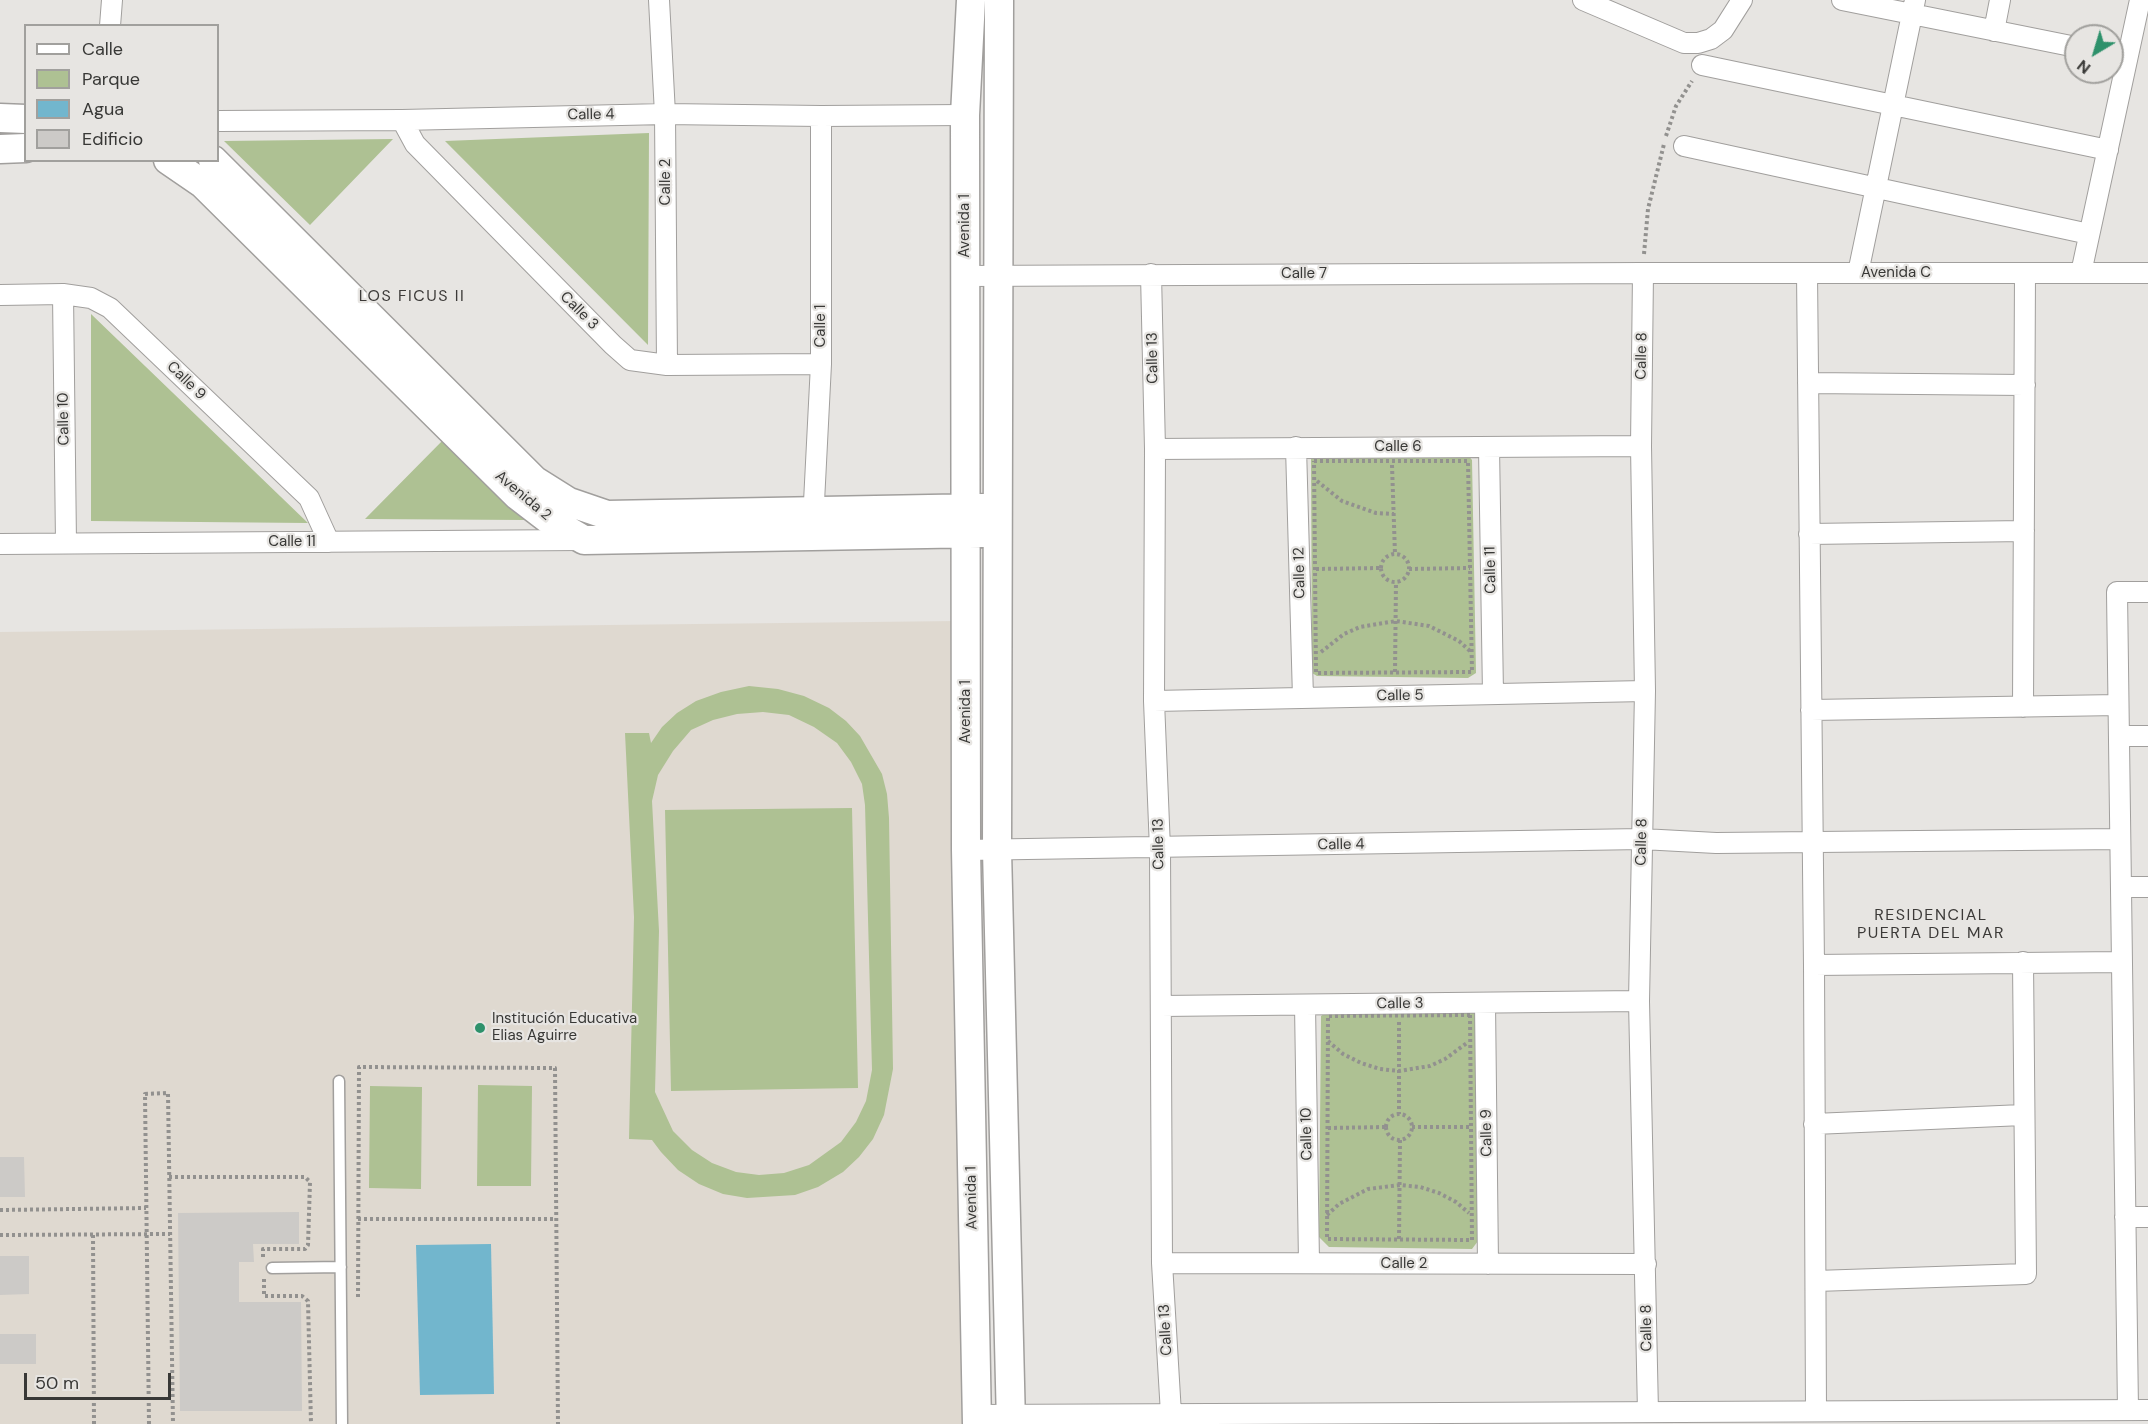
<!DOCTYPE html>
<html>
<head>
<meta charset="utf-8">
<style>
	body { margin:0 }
	#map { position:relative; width:2148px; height:1424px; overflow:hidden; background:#e7e5e2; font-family:"DM Sans",sans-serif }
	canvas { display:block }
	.legend { position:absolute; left:24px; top:24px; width:195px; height:138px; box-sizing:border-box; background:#e7e5e2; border:2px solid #a1a09d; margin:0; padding:8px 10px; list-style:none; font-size:18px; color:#383836 }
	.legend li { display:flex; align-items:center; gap:12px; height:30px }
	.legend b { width:30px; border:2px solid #a1a09d }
	.north { position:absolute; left:2064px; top:24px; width:60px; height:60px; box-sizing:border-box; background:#e7e5e2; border:2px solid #a1a09d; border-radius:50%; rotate:218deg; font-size:16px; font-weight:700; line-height:24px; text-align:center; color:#383836 }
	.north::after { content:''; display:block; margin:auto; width:21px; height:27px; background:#2e916b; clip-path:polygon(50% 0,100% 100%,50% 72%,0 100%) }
	.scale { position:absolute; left:24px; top:1373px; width:147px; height:27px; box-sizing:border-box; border:3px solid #383836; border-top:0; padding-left:8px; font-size:18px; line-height:21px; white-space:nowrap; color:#383836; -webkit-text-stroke:4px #e7e5e2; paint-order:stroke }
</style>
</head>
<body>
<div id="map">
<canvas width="2148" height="1424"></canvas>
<ul class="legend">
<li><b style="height:8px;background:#fff"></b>Calle</li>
<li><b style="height:16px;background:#aec193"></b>Parque</li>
<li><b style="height:16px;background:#72b6cd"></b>Agua</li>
<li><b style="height:16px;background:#cccac7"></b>Edificio</li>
</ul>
<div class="north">N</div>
<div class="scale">50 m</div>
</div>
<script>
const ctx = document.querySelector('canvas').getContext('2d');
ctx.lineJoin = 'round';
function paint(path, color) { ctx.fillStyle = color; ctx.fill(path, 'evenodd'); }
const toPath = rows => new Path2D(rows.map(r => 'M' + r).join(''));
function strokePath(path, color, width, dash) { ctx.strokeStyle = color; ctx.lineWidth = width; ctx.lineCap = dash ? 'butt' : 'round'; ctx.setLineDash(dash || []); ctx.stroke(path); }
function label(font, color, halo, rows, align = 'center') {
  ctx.font = font + ' "DM Sans",sans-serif'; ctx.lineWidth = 4.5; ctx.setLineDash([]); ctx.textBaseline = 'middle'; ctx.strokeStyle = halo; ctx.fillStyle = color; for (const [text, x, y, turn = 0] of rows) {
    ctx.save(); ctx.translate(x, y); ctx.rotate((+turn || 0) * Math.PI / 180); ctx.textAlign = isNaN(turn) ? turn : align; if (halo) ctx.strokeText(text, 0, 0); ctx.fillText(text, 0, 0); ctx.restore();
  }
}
const built = toPath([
	[957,621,962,1424,0,1424,0,632]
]);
const green = toPath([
	[649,133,648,345,445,141],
	[393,139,310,225,224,141],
	[91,314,308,523,91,521],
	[446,437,525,520,365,519],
	[1318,453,1467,454,1472,460,1476,673,1468,678,1317,676,1312,673,1311,458],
	[749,686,778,689,804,696,829,708,846,721,860,736,882,774,887,794,889,818,893,1069,884,1115,873,1139,859,1157,843,1172,818,1187,795,1195,747,1198,723,1194,699,1184,678,1170,661,1152,652,1140,629,1139,634,917,625,733,649,733,651,743,662,727,677,713,696,701,721,692],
	[763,712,789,715,814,727,837,743,851,762,862,784,865,805,872,1070,866,1101,856,1122,841,1142,809,1165,784,1173,759,1175,736,1172,712,1163,692,1150,673,1131,655,1092,659,931,652,801,658,775,673,751,691,730,713,720,737,714],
	[852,808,858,1088,671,1091,665,810],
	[1472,1009,1479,1015,1478,1241,1472,1249,1329,1247,1319,1237,1321,1016,1327,1012],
	[478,1085,532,1086,531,1186,477,1186],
	[370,1086,422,1087,421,1189,369,1188]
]);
const water = toPath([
	[491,1244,494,1394,420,1395,416,1245]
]);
const building = toPath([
	[0,1157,24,1157,25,1197,0,1197],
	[299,1212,299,1244,253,1244,254,1262,239,1262,239,1302,301,1302,302,1411,180,1411,178,1213],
	[0,1256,29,1256,29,1294,0,1295],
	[0,1334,36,1334,36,1364,0,1364]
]);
const path = toPath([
	[1666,136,1676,106,1692,81],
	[1644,254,1648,209,1664,144],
	[1314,461,1468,461,1472,672,1316,673,1314,461],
	[1392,465,1395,554],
	[1317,481,1342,501,1376,513,1394,514],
	'1381 568a14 14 0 1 1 28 0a14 14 0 1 1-28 0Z',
	[1316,569,1381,568],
	[1409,569,1470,568],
	[1321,652,1344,634,1360,627,1396,621,1429,626,1459,641,1471,652],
	[1395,672,1396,582],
	[1470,1015,1472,1240,1327,1239,1328,1016,1470,1015],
	[1399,1022,1399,1114],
	[1328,1041,1343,1054,1361,1063,1380,1069,1399,1071,1430,1066,1445,1059,1467,1043],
	'1386 1127a13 13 0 1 1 26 0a13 13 0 1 1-26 0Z',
	[1412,1127,1469,1127],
	[1328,1128,1386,1127],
	[169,1177,305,1177,310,1182,308,1245,305,1249,263,1249,263,1257],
	[0,1210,146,1208],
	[1327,1215,1339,1204,1368,1189,1400,1185,1420,1187,1439,1193,1456,1202,1469,1213],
	[358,1219,556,1219],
	[0,1235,170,1234],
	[93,1235,94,1424],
	[1399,1239,1400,1140],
	[264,1279,264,1296,302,1296,308,1301,311,1424],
	[358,1297,359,1067,555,1068,558,1424],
	[149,1424,145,1094,168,1093,173,1424]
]);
const lane = toPath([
	[339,1081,342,1424],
	[272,1268,341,1267]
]);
const street = toPath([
	[659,0,665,114,667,365],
	[1583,0,1684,43,1698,43,1711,39,1723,30,1742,0],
	[1842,0,2076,47],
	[110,26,112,0],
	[1994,31,2000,0],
	[1702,65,2108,150],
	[402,120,415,144,613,345,630,360,667,365,821,364],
	[218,121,402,120,665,114,821,116,965,115],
	[1684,146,2089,234],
	[1643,273,1641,446,1645,691,1639,1001,1648,1412],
	[1807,273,1814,965,1816,1411],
	[1858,273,1915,0],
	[2081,273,2140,0],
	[1151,274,1155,449,1154,701,1160,849,1162,1263,1171,1414],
	[964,276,1643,273,2148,273],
	[63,294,66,543],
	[0,295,63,294,91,298,110,308,309,498,329,542],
	[1808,383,2025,385],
	[1296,447,1303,698],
	[1489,447,1493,694],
	[1155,449,1641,446],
	[813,522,821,364,821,116],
	[1809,534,2024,531],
	[0,544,582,540],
	[1154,701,1645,691],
	[2023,707,2025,273],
	[1811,710,2118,705],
	[2119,736,2148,736],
	[966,850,1642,839,1716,843,2120,839],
	[2121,887,2148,887],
	[1814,965,2121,962],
	[1485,1003,1488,1264],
	[1305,1005,1309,1263],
	[1161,1006,1639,1001],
	[1814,1124,2023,1115],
	[2125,1217,2148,1217],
	[1162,1263,1646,1264],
	[1816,1281,2026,1274,2023,962],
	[2128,1410,2117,592,2148,592],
	[977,1415,2148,1410]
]);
const secondary = toPath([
	[971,0,965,115,966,850,977,1424],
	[999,0,997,850,1011,1424],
	[0,118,26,119],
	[0,149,26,148],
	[168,160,203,184,518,496,548,519,584,540,983,533],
	[213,160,534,480,569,502,607,515,983,508]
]);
const markers = [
	[480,1028,6,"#2e916b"]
];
const streetNames = [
	["Calle 4",591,115,-1],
	["Calle 2",666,182,-90],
	["Avenida 1",965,226,-90],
	["Avenida C",1896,273],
	["Calle 7",1304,274],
	["Calle 3",579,311,45],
	["Calle 1",821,326,-90],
	["Calle 8",1642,356,-89],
	["Calle 13",1153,358,-91],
	["Calle 9",186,381,44],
	["Calle 10",64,419,-91],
	["Calle 6",1398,447],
	["Avenida 2",523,496,40],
	["Calle 11",292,542],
	["Calle 11",1491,570,-91],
	["Calle 12",1300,573,-91],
	["Calle 5",1400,696,-1],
	["Avenida 1",966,712,-90],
	["Calle 8",1642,842,-89],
	["Calle 13",1159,844,-91],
	["Calle 4",1341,845,-1],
	["Calle 3",1400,1004,-1],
	["Calle 9",1487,1133,-91],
	["Calle 10",1307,1134,-91],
	["Avenida 1",972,1198,-91],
	["Calle 2",1404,1264],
	["Calle 8",1647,1328,-91],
	["Calle 13",1166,1330,-93]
];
const poiNames = [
	["Institución Educativa",492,1019],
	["Elias Aguirre",492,1036]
];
const neighbourhoodNames = [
	["LOS FICUS II",412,297],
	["RESIDENCIAL",1931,916],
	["PUERTA DEL MAR",1931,934]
];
paint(built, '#dfd9d0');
paint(green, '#aec193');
paint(water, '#72b6cd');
paint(building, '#cccac7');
strokePath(lane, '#a19f9d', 13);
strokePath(street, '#a19f9d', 22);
strokePath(secondary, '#a19f9d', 31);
strokePath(path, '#92918f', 4, [3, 3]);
strokePath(lane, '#fff', 10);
strokePath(street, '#fff', 20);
strokePath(secondary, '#fff', 28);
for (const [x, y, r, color] of markers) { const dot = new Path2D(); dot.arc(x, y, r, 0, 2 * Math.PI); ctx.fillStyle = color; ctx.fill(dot); strokePath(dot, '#e7e5e2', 2); }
label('15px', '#383836', '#e7e5e2', streetNames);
label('15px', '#383836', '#e7e5e2', poiNames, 'left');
ctx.letterSpacing = '1.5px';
label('16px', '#3c3a38', '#e7e5e2', neighbourhoodNames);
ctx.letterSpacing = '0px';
</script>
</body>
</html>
